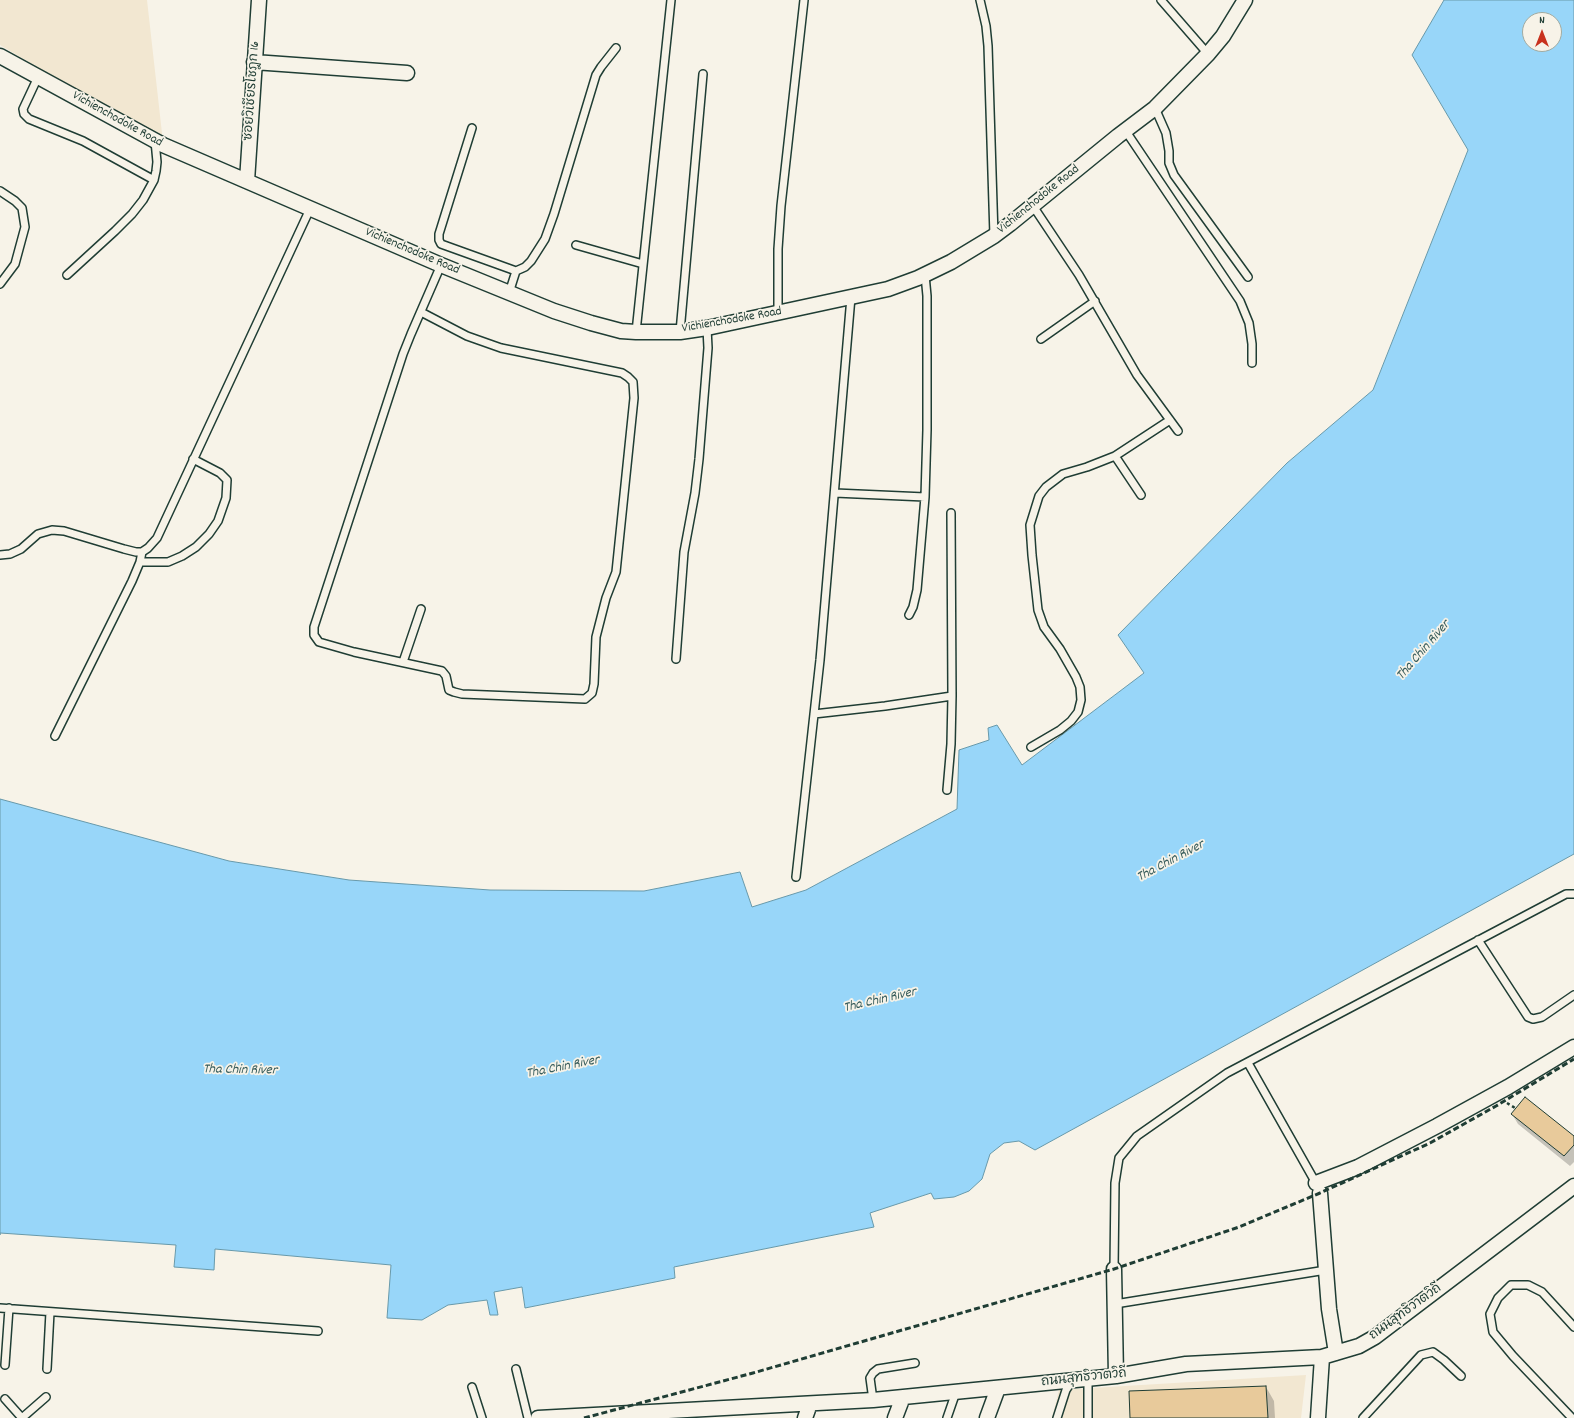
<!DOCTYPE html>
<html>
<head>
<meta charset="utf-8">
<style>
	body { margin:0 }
	#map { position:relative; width:1574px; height:1418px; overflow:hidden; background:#f7f3e8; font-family:Dekko,sans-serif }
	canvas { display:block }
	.north { position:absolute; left:1522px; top:12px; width:40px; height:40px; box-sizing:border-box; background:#f7f3e8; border:1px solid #a1aaa0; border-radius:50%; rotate:0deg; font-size:11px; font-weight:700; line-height:16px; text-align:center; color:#1f3d34 }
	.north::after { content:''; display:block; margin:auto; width:14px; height:18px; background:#c8321e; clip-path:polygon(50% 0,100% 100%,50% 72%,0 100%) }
</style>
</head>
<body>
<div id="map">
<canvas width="1574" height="1418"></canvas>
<div class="north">N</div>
</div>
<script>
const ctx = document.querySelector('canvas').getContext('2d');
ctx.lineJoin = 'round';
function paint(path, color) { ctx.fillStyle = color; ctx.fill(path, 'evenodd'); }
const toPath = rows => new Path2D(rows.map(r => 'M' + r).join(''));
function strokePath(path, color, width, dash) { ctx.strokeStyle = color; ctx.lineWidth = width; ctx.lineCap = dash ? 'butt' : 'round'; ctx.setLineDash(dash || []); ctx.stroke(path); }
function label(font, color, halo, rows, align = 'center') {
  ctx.font = font + ' Dekko,"Playpen Sans Thai",sans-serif'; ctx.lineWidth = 3.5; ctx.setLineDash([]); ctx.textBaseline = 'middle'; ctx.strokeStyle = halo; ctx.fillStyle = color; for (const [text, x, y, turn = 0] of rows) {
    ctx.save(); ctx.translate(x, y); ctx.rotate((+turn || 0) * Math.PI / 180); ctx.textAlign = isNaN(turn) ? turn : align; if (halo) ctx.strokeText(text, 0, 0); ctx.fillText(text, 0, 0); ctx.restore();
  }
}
const built = toPath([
	[0,0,147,0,163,142,0,45],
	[1306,1375,1301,1418,1052,1418,1059,1390]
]);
const water = toPath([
	[1444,0,1574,0,1574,854,1035,1150,1019,1141,1004,1143,990,1154,982,1179,969,1191,954,1197,934,1199,931,1193,870,1213,874,1227,674,1267,675,1278,525,1308,522,1287,494,1292,498,1315,490,1315,487,1300,448,1305,422,1320,387,1318,391,1265,215,1249,214,1270,174,1267,176,1245,0,1233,0,1235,0,799,229,861,349,880,490,890,644,891,740,872,752,907,806,890,957,809,959,750,989,740,988,728,997,725,1022,765,1144,673,1118,635,1287,463,1373,390,1468,150,1412,55,1444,0],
	[1530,20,1554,20,1554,44,1530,44,1530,20]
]);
const shadow = toPath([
	[1512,1114,1574,1137,1574,1162,1570,1166,1518,1124],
	[1266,1387,1274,1401,1275,1418,1131,1418]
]);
const building = toPath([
	[1525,1097,1574,1136,1574,1145,1564,1156,1511,1114,1525,1097],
	[1266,1386,1268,1418,1130,1418,1129,1391,1266,1386]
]);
const path = toPath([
	[1507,1103,1515,1108]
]);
const service = toPath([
	[980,0,986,26,988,46,994,236],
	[1161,0,1208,54],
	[38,77,23,109,24,114,29,119,83,141,154,180],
	[1155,108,1166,133,1169,151,1169,163,1174,175,1248,277],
	[472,128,439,234,439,240,441,244,516,271,509,293],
	[1125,130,1240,301,1249,323,1252,344,1252,363],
	[0,191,15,201,22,208,25,227,15,264,0,284],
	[1033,206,1079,275,1137,375,1178,431],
	[576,245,643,264],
	[516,271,525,267,531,261,545,239,554,214,596,75,601,67,616,48],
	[67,275,115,231,132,214,143,200,154,180,156,171,157,162,155,141],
	[421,312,467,336,501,348,622,373,628,377,633,382,634,398,616,572,606,598,596,637,594,684,592,693,585,699,462,694,454,692,449,690,446,676,442,671,354,652,319,642,314,635,314,627,403,354,411,334,441,265],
	[778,313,778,249,781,206,804,0],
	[636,332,671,0],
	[680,332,703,74],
	[1041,339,1095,301],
	[1115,456,1141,495],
	[835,493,925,497,927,430,927,296,925,275],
	[0,555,10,554,21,549,38,534,52,530,64,531,124,549,136,552,142,552,148,548,157,538,310,209],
	[140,562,168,562,182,556,196,547,209,534,218,521,226,498,227,480,220,473,193,459],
	[909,615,913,607,917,590,925,497],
	[676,659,684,552,695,493,699,459,708,348,707,328],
	[403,662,421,609],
	[814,714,885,706,952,696,951,513],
	[55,736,132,581,140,562,142,552],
	[1031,747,1060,730,1071,721,1078,712,1081,700,1080,687,1076,677,1060,649,1044,627,1038,610,1032,555,1030,525,1039,496,1046,487,1063,474,1087,467,1115,456,1170,420],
	[947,790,951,744,952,696],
	[796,877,820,660,851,297],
	[1478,940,1528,1017,1533,1019,1542,1017,1574,995],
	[1248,1063,1317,1185],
	[1114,1269,1115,1183,1119,1158,1137,1136,1227,1073,1566,894,1574,894],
	[1115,1304,1326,1270],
	[0,1308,318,1331],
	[5,1365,9,1308],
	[47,1369,50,1312],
	[516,1369,528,1418],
	[472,1387,482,1418],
	[5,1399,22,1418],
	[873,1400,870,1378,873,1373,878,1369,915,1363],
	[22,1418,46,1397],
	[947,1418,956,1392],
	[1057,1418,1066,1390,1072,1381],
	[1088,1418,1088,1379],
	[1363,1418,1421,1355,1433,1352,1444,1360,1461,1376],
	[1572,1418,1513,1356,1493,1332,1490,1314,1498,1298,1511,1285,1528,1285,1542,1292,1574,1327]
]);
const minor = toPath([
	[0,56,163,145,441,265,554,311,591,323,621,331,636,332,680,332,707,328,888,289,918,278,951,262,994,236,1010,224,1118,136,1155,108,1208,54,1223,36,1245,0],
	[254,62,407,73],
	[247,181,259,0],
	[1316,1183,1358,1167,1437,1126,1508,1087,1574,1047],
	[1320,1193,1329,1309,1336,1353],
	[1114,1269,1116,1376],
	[538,1418,873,1400,1116,1376,1186,1364,1322,1357,1359,1346,1375,1337,1574,1186],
	[805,1418,810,1404],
	[895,1418,903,1397],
	[987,1418,998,1388],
	[1318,1418,1322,1357]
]);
const rail = toPath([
	[584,1418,753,1373,1114,1269,1239,1227,1320,1193,1430,1143,1496,1106,1574,1059]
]);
const streetNames = [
	["ซอยวิเชียรโชฎก 16",253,91,-86],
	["Vichienchodoke Road",117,120,29],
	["Vichienchodoke Road",1039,200,-39],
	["Vichienchodoke Road",412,252,23],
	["Vichienchodoke Road",732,321,-10],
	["ถนนสุทธิวาตวิถี",1406,1313,-36],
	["ถนนสุทธิวาตวิถี",1084,1379,-6]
];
const waterNames = [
	["Tha Chin River",1424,651,-49],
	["Tha Chin River",1171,862,-28],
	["Tha Chin River",880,1001,-13],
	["Tha Chin River",563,1068,-11],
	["Tha Chin River",240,1071,1]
];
paint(built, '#f2e7d1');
paint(water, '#98d6f9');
strokePath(water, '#6899aa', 1);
paint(shadow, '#0003');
paint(building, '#e8ca9b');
strokePath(building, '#1f3d34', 1);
strokePath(service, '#1f3d34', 10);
strokePath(minor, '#1f3d34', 17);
strokePath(path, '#1f3d34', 2.5, [3, 3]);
strokePath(service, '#f7f3e8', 7);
strokePath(minor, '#f7f3e8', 14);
strokePath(rail, '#1f3d34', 3, [6, 3]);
label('13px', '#1f3d34', '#f7f3e8', streetNames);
label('italic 14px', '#375c5b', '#f7f3e8', waterNames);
</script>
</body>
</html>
